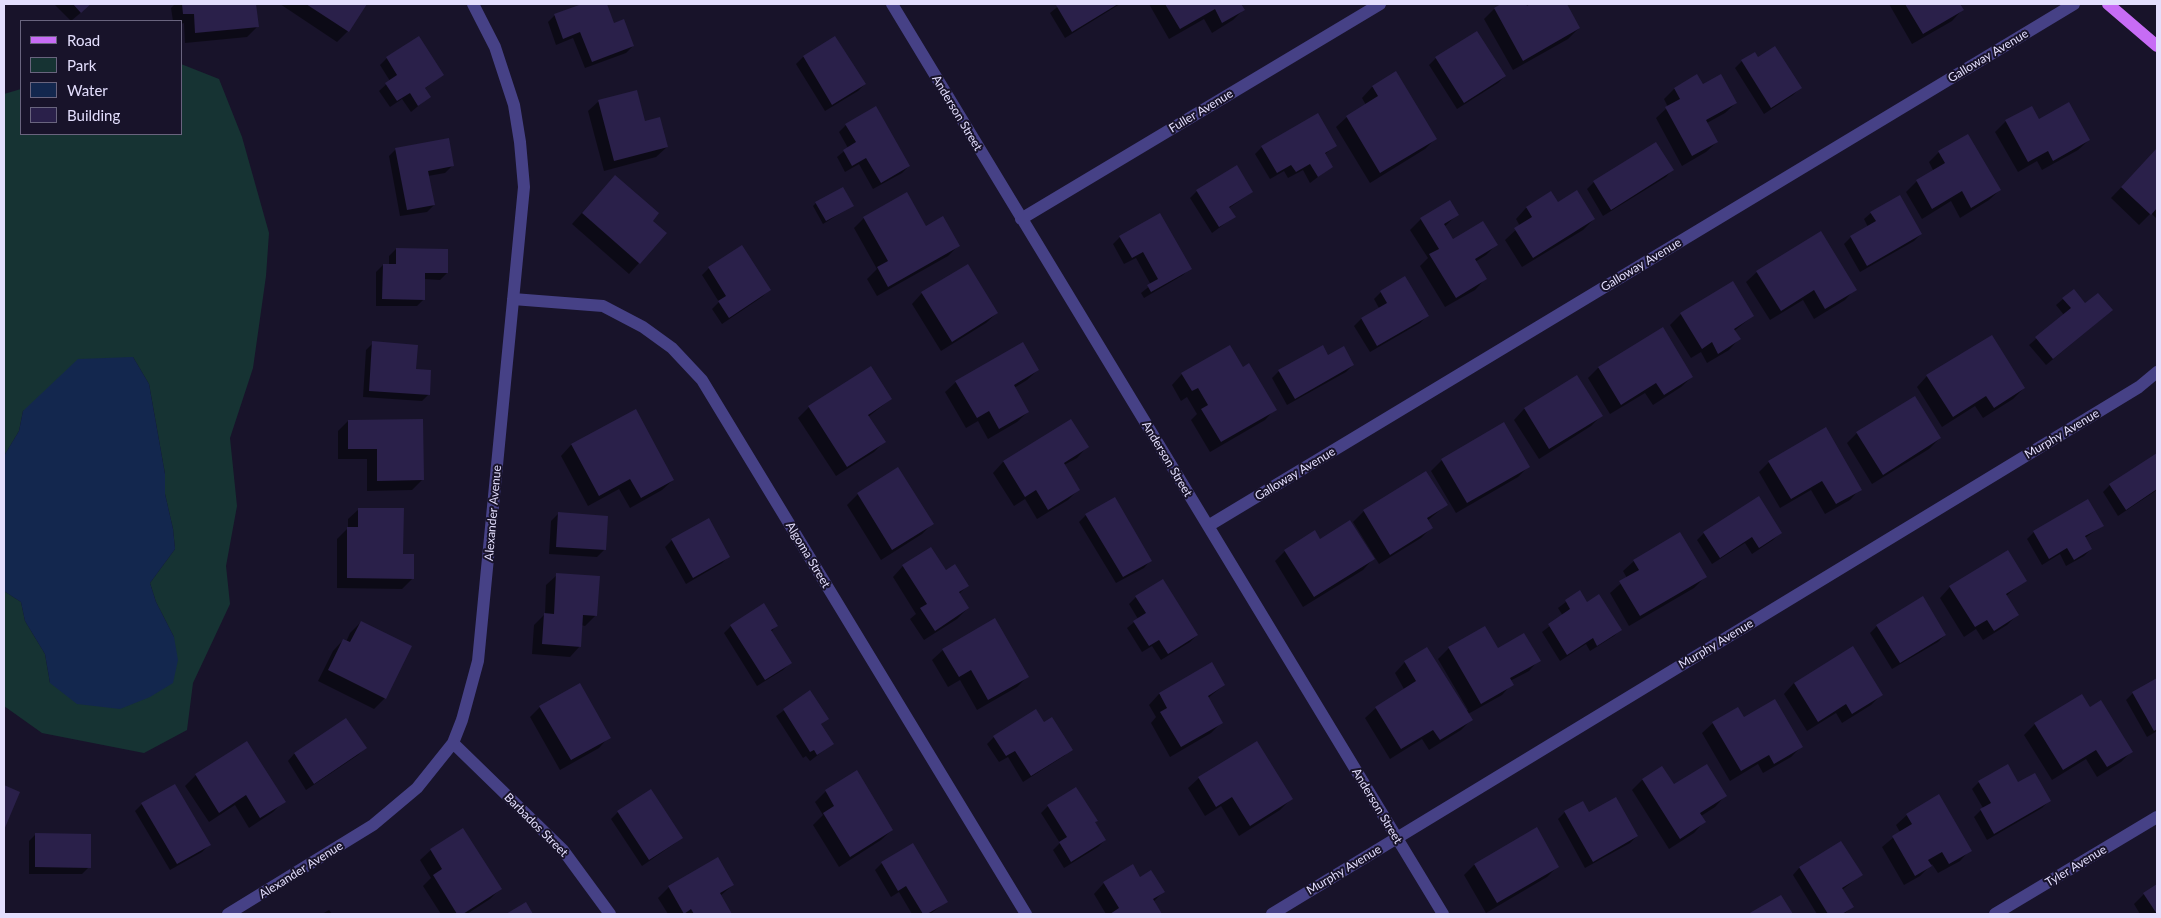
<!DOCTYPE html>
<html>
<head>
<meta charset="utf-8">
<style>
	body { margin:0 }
	#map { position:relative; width:2161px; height:918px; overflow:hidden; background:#18132a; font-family:Lato,sans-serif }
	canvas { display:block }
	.frame { position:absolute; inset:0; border:5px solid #e3defd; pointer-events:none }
	.legend { position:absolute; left:20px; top:20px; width:162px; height:115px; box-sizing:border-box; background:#18132a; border:1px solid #69647e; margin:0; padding:6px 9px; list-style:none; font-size:15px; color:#e3defd }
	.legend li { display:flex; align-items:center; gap:10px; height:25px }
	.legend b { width:25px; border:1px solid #69647e }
</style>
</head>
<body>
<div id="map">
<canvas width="2161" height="918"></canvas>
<div class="frame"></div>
<ul class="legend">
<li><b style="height:6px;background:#c76cf5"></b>Road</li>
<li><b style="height:14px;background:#163333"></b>Park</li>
<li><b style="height:14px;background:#13274e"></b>Water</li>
<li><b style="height:14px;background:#2a204a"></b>Building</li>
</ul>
</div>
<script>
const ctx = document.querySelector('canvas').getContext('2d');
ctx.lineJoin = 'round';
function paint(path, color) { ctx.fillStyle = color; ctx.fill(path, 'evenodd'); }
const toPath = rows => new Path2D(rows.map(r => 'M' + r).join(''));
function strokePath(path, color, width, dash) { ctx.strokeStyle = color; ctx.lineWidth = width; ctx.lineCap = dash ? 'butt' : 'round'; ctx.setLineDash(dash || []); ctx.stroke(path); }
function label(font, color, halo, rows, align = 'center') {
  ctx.font = font + ' Lato,sans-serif'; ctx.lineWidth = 4; ctx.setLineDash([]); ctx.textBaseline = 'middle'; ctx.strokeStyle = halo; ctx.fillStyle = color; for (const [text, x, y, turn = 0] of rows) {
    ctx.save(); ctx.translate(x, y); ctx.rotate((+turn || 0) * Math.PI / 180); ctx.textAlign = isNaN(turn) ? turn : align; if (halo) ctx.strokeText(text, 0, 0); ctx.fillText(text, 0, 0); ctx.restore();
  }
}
const green = toPath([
	[181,64,219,79,242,137,269,233,266,276,253,368,230,438,237,506,226,566,230,604,193,683,187,730,144,753,42,733,4,706,4,591,21,602,25,621,45,654,50,683,174,637,156,602,150,583,175,549,173,529,165,494,165,474,149,384,133,357,23,411,19,431,4,456,4,94,21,89,21,134,181,134]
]);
const water = toPath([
	[133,357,149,384,165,474,165,494,173,529,175,549,150,583,156,602,174,637,178,660,173,683,150,697,120,709,77,704,50,683,45,654,25,621,21,602,4,591,4,456,19,431,23,411,78,359]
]);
const shadow = toPath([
	[54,4,91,4,71,21],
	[175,4,255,4,257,27,247,37,185,43,184,23,181,24,181,21,173,21,171,8],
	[280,4,366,4,348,31,337,42],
	[585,4,605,4,613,25,633,46,626,53,585,68,573,38,556,45,548,22,555,15],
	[1061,4,1120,4,1065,38,1050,13],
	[1149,4,1240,4,1243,10,1233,20,1212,33,1204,19,1169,39],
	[1503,4,1524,4,1526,7,1533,4,1565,4,1579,28,1568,39,1513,70,1484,19,1494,9],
	[1889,4,1958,4,1962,10,1952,21,1912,44],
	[835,37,865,84,858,91,825,111,796,64,803,57],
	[387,58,443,75,424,89,429,97,411,112,402,99,390,107,379,91,390,81,380,65],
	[1436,58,1505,76,1498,83,1457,109,1429,65],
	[1742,61,1800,88,1793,95,1764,114,1735,68],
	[1395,73,1435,139,1425,149,1370,183,1336,127,1347,117,1366,105,1362,98,1372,87],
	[1703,85,1736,103,1725,113,1707,123,1717,142,1706,152,1682,166,1656,118,1668,107,1664,99,1674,89],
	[599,101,644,122,667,147,656,157,604,171,588,111],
	[2031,107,2039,120,2089,140,2078,150,2042,170,2037,161,2018,172,1995,132,2006,121],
	[1317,115,1335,146,1324,155,1331,167,1310,183,1303,170,1288,178,1284,171,1270,179,1255,154,1262,147],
	[846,125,909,166,902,173,873,189,859,164,845,172,837,157,848,148,839,132],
	[1656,144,1672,170,1666,177,1603,216,1587,189,1594,182],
	[396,149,452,166,445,173,428,176,434,205,427,212,400,216,389,156],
	[2157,150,2157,219,2151,213,2139,225,2111,198],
	[1939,152,2000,190,1989,200,1960,218,1951,201,1922,219,1906,192,1917,181,1934,172,1929,162],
	[605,187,651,221,639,263,629,274,572,224],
	[1197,191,1252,192,1229,208,1234,217,1212,233,1190,198],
	[1551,193,1557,204,1594,219,1583,230,1522,267,1505,240,1520,226,1516,219,1526,208],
	[816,203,852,206,823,224,813,206],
	[1871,213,1921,234,1914,241,1860,272,1844,244,1851,237,1868,227,1864,219],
	[1457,215,1444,227,1452,241,1496,245,1486,255,1475,262,1485,279,1475,290,1445,307,1420,266,1428,258,1410,230,1421,219],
	[864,218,925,227,958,246,948,256,877,296,867,279,877,269,854,228],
	[1120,237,1190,268,1183,275,1144,298,1141,293,1151,285,1136,258,1124,264,1113,244],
	[396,249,447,273,440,280,424,279,424,299,417,306,376,306,376,272,383,265,389,265,389,256],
	[709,268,769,290,762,297,722,324,712,309,719,302,702,275],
	[1757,272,1855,289,1845,300,1814,319,1803,300,1770,320,1746,282],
	[1381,292,1427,316,1420,323,1370,352,1354,326,1361,319,1379,308,1374,299],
	[922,293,997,313,986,323,941,351,912,304],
	[2063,299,2085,305,2104,317,2046,365,2029,345,2064,315,2056,305],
	[1681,314,1753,316,1734,331,1739,339,1729,350,1707,363,1701,352,1691,358,1670,325],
	[1662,329,1692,377,1681,387,1653,405,1645,393,1610,414,1588,378,1598,368],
	[373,343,415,370,429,394,422,401,363,397,366,350],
	[1327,356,1353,365,1346,372,1287,405,1272,378,1279,371],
	[1242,369,1275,409,1265,420,1210,452,1191,420,1197,414,1187,397,1181,401,1172,385,1182,374],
	[1038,370,1027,380,1014,388,1028,412,1017,422,988,439,978,421,966,428,945,392,956,382],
	[1927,376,2024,388,2013,399,1983,418,1975,406,1942,427,1917,387],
	[1576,377,1601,416,1591,426,1539,459,1514,420,1524,409],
	[891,399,868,417,884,442,874,452,836,476,798,418,809,407],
	[635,411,673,480,662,490,630,508,619,489,588,506,561,456,571,445],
	[1071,420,1087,447,1077,458,1064,465,1079,489,1068,500,1037,519,1025,499,1014,506,993,473,1003,462],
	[348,421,422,480,412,490,367,491,367,459,338,459,338,431],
	[1857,433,1940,438,1929,449,1872,484,1847,443],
	[2157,454,2157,490,2118,516,2103,492,2110,485],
	[1442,460,1528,467,1518,477,1456,513,1431,471],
	[1769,462,1860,489,1850,500,1825,514,1811,490,1780,508,1759,472],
	[898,469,932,524,922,534,881,560,847,505,858,494],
	[1446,505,1427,521,1431,528,1421,538,1379,564,1353,522,1364,511],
	[359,509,402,555,413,578,402,589,337,588,337,539,348,528,348,519],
	[558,514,607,517,604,550,597,557,549,554,551,521],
	[1086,515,1150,561,1144,568,1116,583,1079,522],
	[2102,526,2085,538,2091,549,2084,556,2066,566,2060,554,2042,565,2027,539,2034,532],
	[1704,533,1780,533,1773,540,1752,554,1745,543,1712,564,1697,540],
	[672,540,729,556,722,563,686,584,665,547],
	[1285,551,1373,559,1363,570,1303,607,1275,561],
	[1634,561,1705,577,1694,588,1629,626,1610,593,1627,578,1623,571],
	[903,566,946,572,967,586,959,594,968,608,957,619,924,640,910,619,916,614,893,577],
	[557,575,596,615,585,626,581,625,580,646,570,657,532,654,534,625,545,614,546,585],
	[2025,580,2006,596,2017,615,2007,625,1983,640,1976,629,1964,637,1940,598,1950,587],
	[1579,592,1587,603,1621,629,1614,636,1590,651,1586,644,1560,661,1542,632,1563,616,1558,608],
	[1136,597,1197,635,1190,642,1161,660,1152,646,1142,652,1127,628,1138,619,1129,604],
	[361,622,385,698,374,709,318,681,333,651,343,640,346,642,350,633],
	[777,625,771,632,790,663,783,670,757,686,724,633,731,626],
	[1877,626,1945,635,1938,642,1892,669,1870,633],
	[1485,628,1498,650,1539,660,1529,671,1510,681,1512,684,1502,695,1468,714,1471,720,1461,730,1429,750,1422,739,1390,759,1365,718,1376,708,1404,689,1395,673,1405,662,1466,711,1468,710,1438,659,1449,648],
	[943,650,1028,676,1017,687,977,710,960,680,948,687,932,660],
	[1211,664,1224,685,1208,698,1222,722,1211,733,1170,757,1151,723,1156,717,1149,705,1159,694],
	[2157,680,2157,731,2147,737,2126,700,2133,693],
	[1794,683,1882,694,1871,705,1842,723,1836,713,1807,731,1784,694],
	[810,692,827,718,820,725,832,744,810,761,806,756,803,758,776,716],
	[540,707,609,737,599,748,560,770,530,717],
	[2090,709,2131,752,2121,762,2097,777,2086,759,2052,780,2024,735,2035,724],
	[1744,719,1801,747,1791,757,1763,773,1758,764,1730,781,1702,733,1713,723],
	[346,720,365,748,358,755,306,790,288,761,294,754],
	[1044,724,1071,749,1064,756,1023,782,1008,757,999,762,987,744,994,737],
	[856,772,892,830,881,840,839,867,813,825,823,815,815,802,826,791],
	[196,775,284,801,273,812,249,828,235,805,209,822,185,786],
	[1199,778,1291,799,1280,810,1239,836,1221,806,1205,816,1188,788],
	[1642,780,1673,786,1725,796,1715,807,1701,816,1704,822,1694,833,1669,849,1632,790],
	[1979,782,2018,784,2049,801,2042,808,1987,840,1974,817,1983,808,1972,789],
	[1075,789,1105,840,1098,847,1064,868,1053,850,1060,843,1041,813,1048,806],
	[142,804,209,845,202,852,170,870,135,811],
	[618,812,681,838,674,844,642,866,611,819],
	[1565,812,1589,813,1637,836,1630,843,1585,868,1558,819],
	[1907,815,1970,850,1960,861,1938,873,1932,864,1920,876,1904,885,1882,847,1900,832,1896,825],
	[1536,829,1558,866,1547,877,1486,913,1464,875,1474,865],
	[36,834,89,867,82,874,29,874,29,841],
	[1841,842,1861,875,1842,890,1852,907,1844,914,1817,914,1793,875,1799,868],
	[431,850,500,889,490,899,467,914,441,914,423,886,431,878,420,860],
	[717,859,733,885,720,896,731,914,668,914,658,898,669,887],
	[882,863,946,902,930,914,912,914,899,892,891,897,875,870],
	[1140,878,1163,892,1153,902,1161,914,1106,914,1094,894,1104,883],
	[2157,886,2157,914,2140,914,2134,904,2144,894],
	[329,910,332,914,322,914]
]);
const building = toPath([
	[73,4,91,4,81,13],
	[182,4,256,4,259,27,195,33,194,14,183,14],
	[306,4,367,4,349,32],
	[582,4,607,4,614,23,624,19,634,46,592,62,580,32,563,39,554,14],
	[1058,4,1118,4,1072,32,1056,5],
	[1165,4,1241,4,1245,10,1222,23,1215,9,1180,29],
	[1501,4,1526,4,1527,6,1530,4,1567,4,1580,28,1523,61,1494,8],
	[1905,4,1960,4,1964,10,1923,34],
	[1477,31,1506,76,1464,103,1435,57],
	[419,36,444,75,425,88,431,97,418,106,410,93,397,101,385,83,397,75,386,57],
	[835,36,866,84,832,105,803,56],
	[1775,46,1802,88,1771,108,1741,60,1755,52,1758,57],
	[1396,71,1437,139,1380,173,1346,116,1378,96,1372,86],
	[1697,74,1703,84,1721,74,1737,103,1706,120,1718,142,1692,156,1665,107,1680,99,1674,88],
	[637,90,645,121,660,117,668,147,614,161,598,100],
	[2069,102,2090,140,2053,161,2048,151,2028,162,2005,120,2032,106,2039,119],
	[876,106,910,166,881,183,866,158,852,166,843,150,856,142,845,124],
	[1318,113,1337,146,1325,153,1333,167,1318,177,1310,164,1296,172,1291,165,1277,173,1261,146],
	[1968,134,2001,190,1971,208,1962,191,1932,209,1916,180,1945,163,1938,151],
	[449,138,454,166,428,171,435,205,407,210,395,148],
	[1656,142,1674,170,1611,210,1593,181],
	[2157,148,2157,208,2151,215,2121,187],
	[1237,165,1253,192,1229,207,1236,217,1219,227,1196,190],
	[615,175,659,213,653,221,667,233,640,264,582,213],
	[843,187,854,206,826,221,815,202],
	[1577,190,1595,219,1533,258,1514,228,1532,217,1526,207,1551,191,1558,202],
	[907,192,926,226,943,216,960,246,888,287,877,267,888,261,863,217],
	[1900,195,1922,234,1867,266,1850,236,1876,221,1870,212],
	[1450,200,1459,215,1444,224,1453,239,1483,221,1498,245,1475,259,1487,279,1456,298,1429,254,1439,249,1420,218],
	[1160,213,1192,269,1151,292,1147,285,1158,279,1143,252,1132,258,1119,236],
	[1821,231,1857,290,1825,309,1814,290,1781,311,1756,271],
	[742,245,771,290,729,318,718,301,726,296,708,267],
	[396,248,448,249,448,273,425,273,425,300,382,299,383,264,396,264],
	[968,264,998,313,952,342,921,292],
	[1405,276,1429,316,1377,346,1361,318,1387,303,1380,291],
	[1733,281,1754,316,1734,329,1741,339,1718,354,1712,342,1702,349,1680,313],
	[2074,289,2085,303,2098,293,2113,310,2053,359,2035,337,2071,308,2062,298],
	[1663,327,1693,377,1664,395,1656,383,1621,405,1598,367],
	[1992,335,2025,388,1994,408,1986,396,1953,417,1926,375],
	[372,341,418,345,416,369,431,370,430,395,369,391],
	[1023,342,1039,370,1014,385,1029,412,999,429,989,411,977,418,955,381],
	[1230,345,1243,367,1249,363,1277,410,1221,442,1201,409,1208,405,1198,388,1192,391,1181,373],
	[1323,345,1328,355,1344,346,1354,365,1295,399,1278,370],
	[871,366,892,399,868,415,886,442,847,467,808,406],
	[1577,375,1603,416,1549,449,1524,408],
	[1915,396,1941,438,1883,475,1856,432],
	[636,409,674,480,641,498,630,479,599,496,571,444],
	[423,419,424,480,377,481,377,449,348,449,348,420],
	[1071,419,1089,447,1064,463,1080,490,1048,510,1036,490,1025,497,1003,461],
	[1504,422,1530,467,1467,503,1441,459],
	[1826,427,1862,490,1836,504,1822,481,1791,499,1768,461],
	[2157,453,2157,489,2126,510,2109,484],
	[898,467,934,524,892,550,857,493],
	[1426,471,1448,505,1427,518,1433,528,1390,555,1363,510],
	[1759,496,1782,533,1759,548,1752,537,1720,558,1703,532],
	[1115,497,1152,561,1123,577,1085,514],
	[2088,499,2104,526,2085,536,2092,549,2074,560,2067,548,2049,559,2033,531],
	[358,508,404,508,403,554,414,554,414,579,347,578,347,527,358,527],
	[558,512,608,516,606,550,556,547],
	[709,518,730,557,693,578,671,539],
	[1350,520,1375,559,1314,597,1284,550,1315,530,1320,539],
	[1680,532,1707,577,1640,616,1619,581,1639,570,1633,560],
	[931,547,946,570,955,564,969,586,959,592,969,608,935,631,920,608,927,604,902,565],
	[2008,550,2027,581,2006,594,2019,615,1994,631,1987,620,1975,627,1949,586],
	[556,573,600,576,597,616,583,615,581,647,542,644,544,613,554,614],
	[1163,579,1198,635,1168,654,1159,640,1149,646,1133,621,1146,613,1135,596],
	[1580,590,1587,602,1599,594,1622,630,1597,646,1593,638,1567,655,1548,624,1570,609,1565,600],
	[1923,596,1946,635,1900,663,1876,625],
	[764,603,778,626,771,630,792,663,765,680,730,625],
	[995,618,1029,677,988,700,971,670,959,677,942,649],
	[361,621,412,646,386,699,328,670,343,639,350,642],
	[1485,626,1498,648,1524,633,1541,661,1510,678,1514,685,1481,704,1448,647],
	[1853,646,1883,695,1852,714,1846,704,1818,722,1794,683],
	[1427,647,1473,720,1440,740,1433,730,1401,749,1375,707,1416,681,1404,661],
	[1212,662,1225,685,1208,696,1223,723,1181,747,1160,712,1167,708,1159,693],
	[2157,678,2157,729,2154,731,2132,692],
	[580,683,611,738,571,760,539,706],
	[810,690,829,719,821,724,834,744,817,755,814,750,810,752,783,709],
	[2082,694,2090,707,2101,700,2133,752,2107,767,2096,750,2063,770,2034,723],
	[1775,699,1803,747,1774,764,1769,755,1741,771,1712,722,1738,707,1744,717],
	[1036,709,1044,722,1052,717,1073,750,1031,776,1015,751,1006,756,993,736],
	[346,718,367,748,314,784,294,753],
	[247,741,286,802,260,818,246,795,219,813,195,774],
	[1257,741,1293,799,1250,826,1232,797,1216,807,1198,777],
	[1707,764,1727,796,1700,813,1706,822,1680,839,1642,779,1662,766,1674,784],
	[2008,764,2018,782,2035,773,2051,801,1994,834,1980,809,1991,803,1978,781],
	[857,770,893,830,850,857,823,813,834,806,825,790],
	[175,784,211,845,177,864,141,803],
	[4,785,20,792,4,830],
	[1076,787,1098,821,1095,822,1106,840,1071,862,1059,842,1067,837,1047,805],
	[651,789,683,838,649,860,617,811],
	[1939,794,1972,851,1949,864,1942,852,1928,860,1932,866,1915,876,1892,836,1912,824,1906,814],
	[1616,797,1638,836,1593,862,1564,811,1583,801,1589,812],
	[1537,827,1559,867,1497,903,1474,864],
	[463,828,502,889,463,914,457,914,433,875,442,869,430,849],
	[35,833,91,834,91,868,35,867],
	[1841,841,1863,875,1842,888,1854,907,1842,914,1828,914,1799,867],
	[913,843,948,902,927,914,923,914,906,886,898,891,881,862],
	[718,857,734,885,720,893,732,914,694,914,691,909,684,914,668,886],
	[1133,864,1140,877,1151,870,1165,892,1153,899,1162,914,1110,914,1119,908,1103,882],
	[2157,884,2157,914,2143,893],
	[1781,895,1793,914,1748,914],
	[526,902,533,914,506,914]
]);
const minor = toPath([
	[892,4,1443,914],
	[1021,219,1380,4],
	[513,299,603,306,643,327,672,348,702,380,1026,914],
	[1208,526,2074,4],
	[453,743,563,850,610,914],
	[228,914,373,825,417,788,453,743,462,720,478,661,524,187,520,142,514,105,495,47,473,4],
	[1272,914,2139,387,2157,372],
	[1995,914,2157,817]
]);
const major = toPath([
	[2108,4,2157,46]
]);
const streetNames = [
	["Galloway Avenue",1988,56,-31],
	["Fuller Avenue",1201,111,-31],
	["Anderson Street",957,113,59],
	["Galloway Avenue",1641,265,-31],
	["Murphy Avenue",2062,434,-31],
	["Anderson Street",1167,459,59],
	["Galloway Avenue",1295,474,-31],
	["Alexander Avenue",493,513,-85],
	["Algoma Street",808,555,59],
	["Murphy Avenue",1716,644,-31],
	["Anderson Street",1377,806,59],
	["Barbados Street",536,825,45],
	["Tyler Avenue",2076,866,-31],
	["Alexander Avenue",301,870,-32],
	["Murphy Avenue",1344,870,-31]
];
paint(green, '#163333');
paint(water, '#13274e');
paint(shadow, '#0007');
paint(building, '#2a204a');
strokePath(minor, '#464186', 12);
strokePath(major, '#c76cf5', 12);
label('12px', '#e3defd', '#18132a', streetNames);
</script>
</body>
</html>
